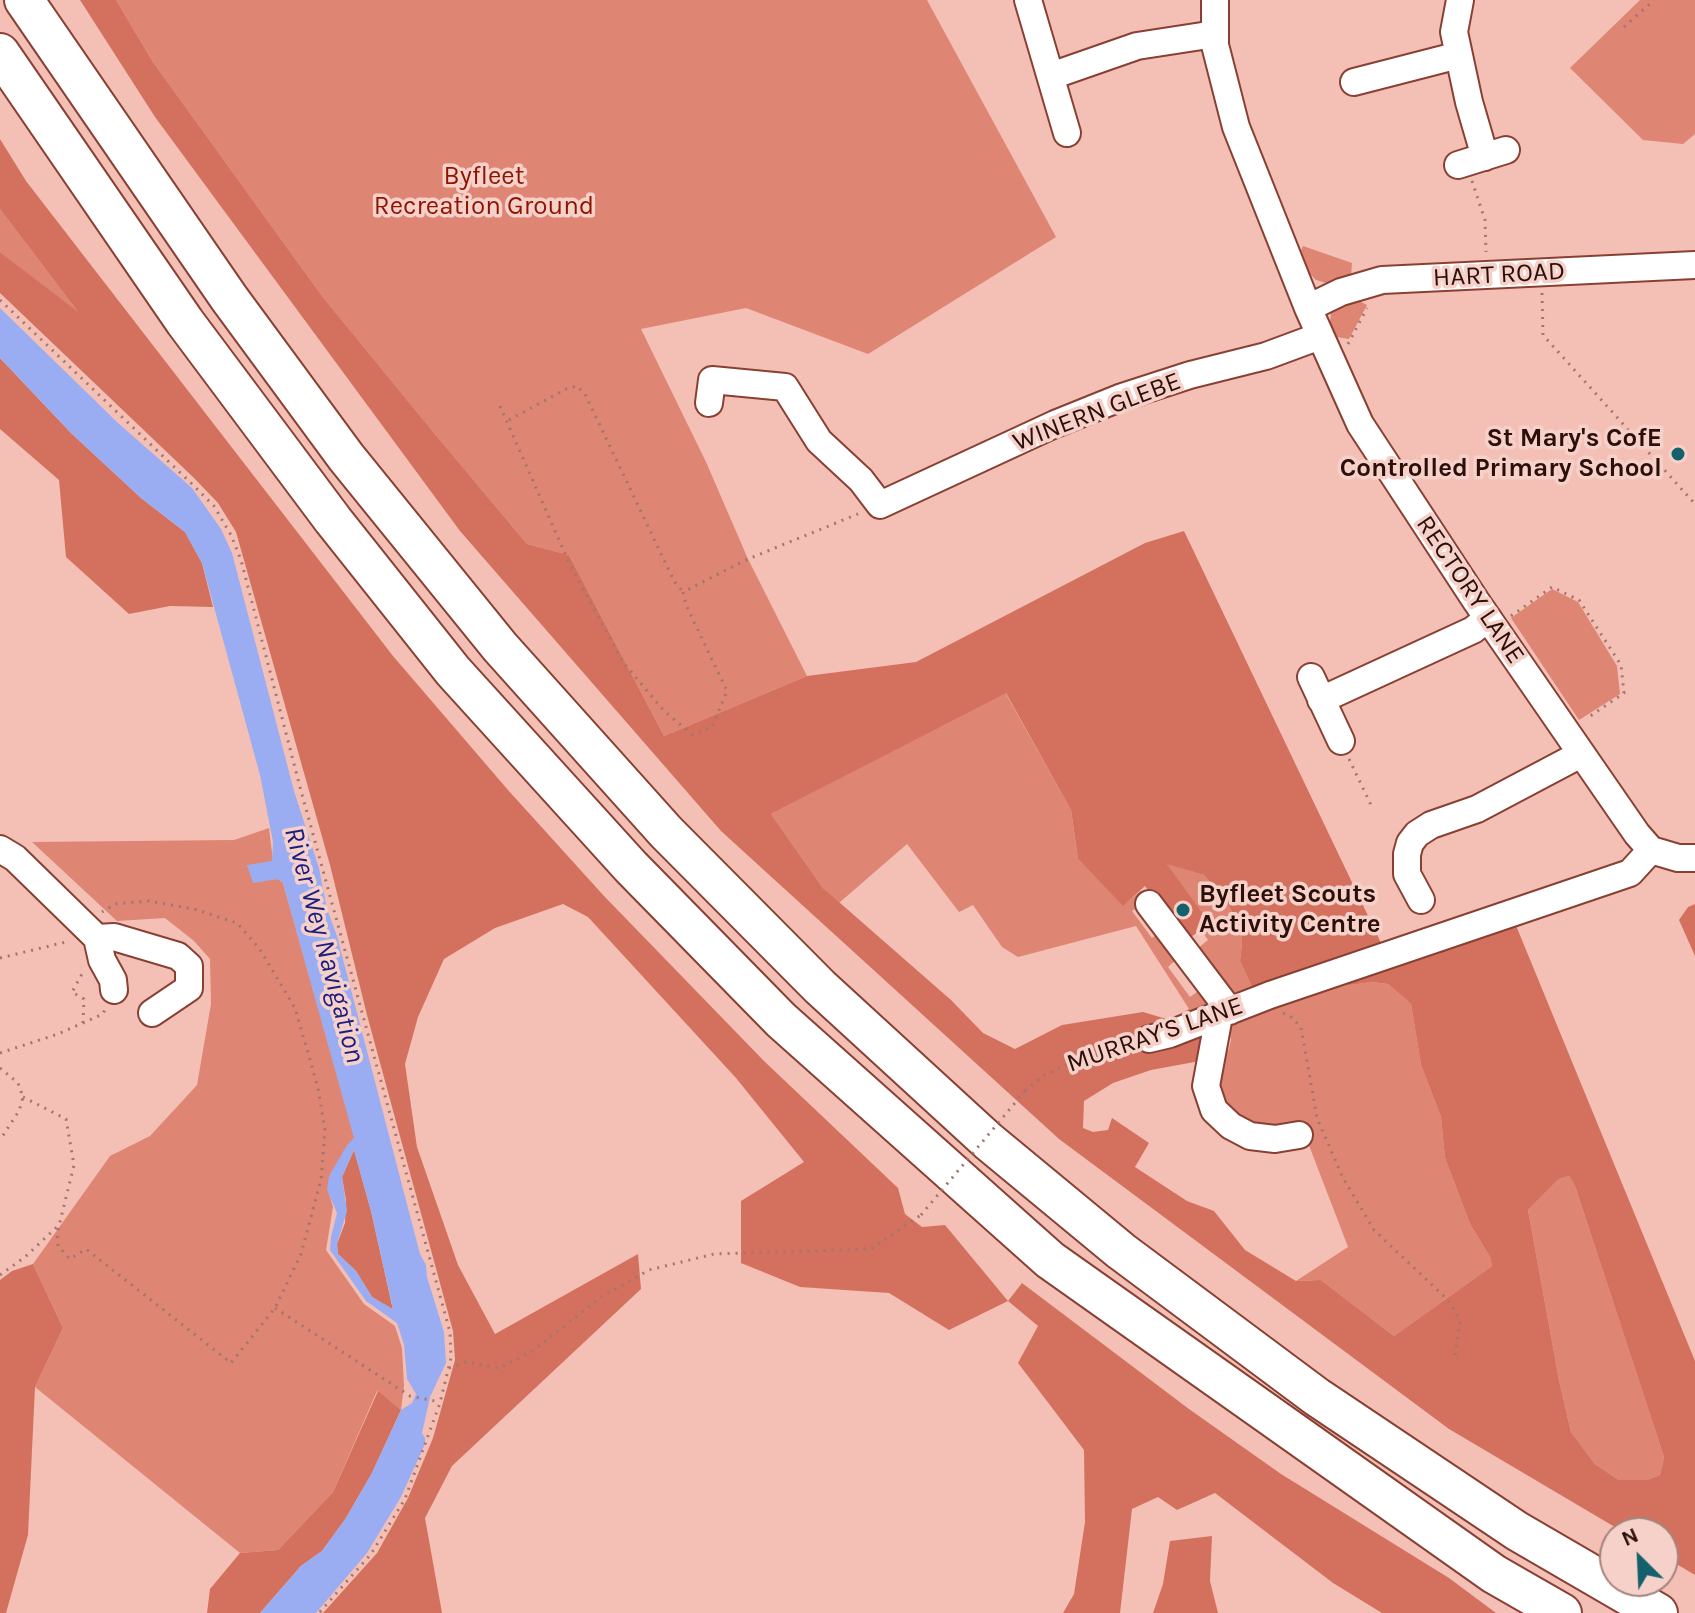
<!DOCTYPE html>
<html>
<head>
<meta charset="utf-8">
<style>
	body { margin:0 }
	#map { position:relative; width:1695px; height:1613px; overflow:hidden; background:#f4c0b5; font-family:Karla,sans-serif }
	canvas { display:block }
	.north { position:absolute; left:1599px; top:1517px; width:80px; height:80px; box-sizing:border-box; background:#f5d1ca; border:2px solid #a5837d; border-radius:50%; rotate:336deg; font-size:22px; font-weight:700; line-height:32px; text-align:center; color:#2d0f0a }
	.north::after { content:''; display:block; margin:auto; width:28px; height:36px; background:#14606c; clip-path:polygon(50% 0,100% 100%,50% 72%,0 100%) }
</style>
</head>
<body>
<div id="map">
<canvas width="1695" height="1613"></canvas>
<div class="north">N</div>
</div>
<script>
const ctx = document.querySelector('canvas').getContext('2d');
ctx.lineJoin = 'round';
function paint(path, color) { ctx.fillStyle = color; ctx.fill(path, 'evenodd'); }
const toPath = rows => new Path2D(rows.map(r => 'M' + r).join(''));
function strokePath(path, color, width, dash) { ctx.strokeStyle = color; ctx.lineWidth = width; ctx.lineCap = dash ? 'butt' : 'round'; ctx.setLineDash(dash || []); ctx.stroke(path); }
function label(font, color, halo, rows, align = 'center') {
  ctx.font = font + ' Karla,sans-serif'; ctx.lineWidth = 7; ctx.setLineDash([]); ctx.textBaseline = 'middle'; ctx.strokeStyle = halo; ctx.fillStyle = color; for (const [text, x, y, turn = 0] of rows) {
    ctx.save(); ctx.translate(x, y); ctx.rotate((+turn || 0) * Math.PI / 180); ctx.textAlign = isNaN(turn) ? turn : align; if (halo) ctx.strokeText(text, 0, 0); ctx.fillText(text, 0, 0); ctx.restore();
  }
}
const green = toPath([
	[116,0,927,0,1056,237,868,354,746,308,641,329,706,462,748,559,807,676,664,736,569,555,527,544,430,428,322,296,153,62],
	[1640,0,1695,0,1695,134,1683,144,1643,140,1570,68],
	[0,209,81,316,0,252],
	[1303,246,1352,263,1351,276,1330,284,1316,280,1310,274,1301,251],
	[1354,298,1367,305,1349,339,1337,337,1330,323,1331,312,1335,305],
	[1552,589,1578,602,1617,666,1620,694,1579,720,1511,618],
	[1005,692,1071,810,1078,859,1123,905,1141,891,1147,900,1132,911,1152,938,1162,931,1180,956,1168,967,1190,997,1201,989,1209,1000,1206,1006,1197,1011,1189,1009,1136,926,1018,957,1002,947,973,905,959,912,907,844,839,903,823,888,771,814],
	[269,828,273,861,247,866,265,880,278,879,283,883,355,1139,328,1190,333,1207,326,1250,364,1304,395,1326,402,1348,404,1386,401,1410,377,1391,333,1492,278,1550,240,1553,35,1387,63,1328,33,1264,110,1156,150,1136,197,1085,211,1004,210,959,194,941,165,918,117,921,32,842,234,840],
	[1166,863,1204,875,1227,903,1240,926,1242,943,1240,961,1252,987,1230,996,1197,949,1208,940,1201,930,1209,924],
	[1372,982,1388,984,1411,1004,1421,1065,1441,1117,1445,1158,1470,1224,1490,1257,1492,1266,1394,1336,1321,1280,1296,1281,1348,1247,1302,1127,1249,1129,1216,1098,1220,1061,1229,1049,1231,1040,1228,1019,1342,986],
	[1569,1176,1575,1186,1664,1457,1660,1475,1647,1480,1619,1480,1595,1464,1571,1432,1559,1380,1528,1210,1559,1179]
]);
const forest = toPath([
	[80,0,116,0,153,62,322,296,430,428,527,544,569,555,664,736,807,676,916,662,1145,543,1184,531,1381,943,1508,906,1695,1361,1695,1575,1663,1556,1663,1533,1625,1533,1449,1429,1059,1139,721,831,460,531,155,117],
	[1006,693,1071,810,1078,859,1123,906,1145,886,1185,941,1210,924,1167,864,1204,875,1227,903,1240,926,1242,943,1240,961,1252,987,1230,996,1210,998,1206,1006,1197,1011,1189,1009,1170,1020,1143,1012,1062,1025,1015,1049,983,1033,951,1000,823,888,771,814],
	[1372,982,1388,984,1411,1004,1421,1065,1441,1117,1445,1158,1470,1224,1490,1257,1492,1266,1394,1336,1321,1280,1296,1281,1245,1250,1214,1211,1187,1201,1135,1167,1149,1143,1112,1118,1108,1130,1093,1132,1083,1128,1084,1101,1113,1083,1151,1070,1200,1061,1228,1019,1342,986],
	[1569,1176,1575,1186,1664,1457,1660,1475,1647,1480,1619,1480,1595,1464,1571,1432,1559,1380,1528,1210,1559,1179],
	[0,139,26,181,393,656,508,790,604,896,764,1061,898,1188,905,1214,922,1227,945,1225,1008,1301,1022,1283,1189,1409,1281,1474,1449,1578,1496,1613,1382,1613,1333,1583,1215,1493,1177,1510,1158,1497,1132,1509,1120,1613,1063,1613,1074,1594,1085,1522,1084,1450,1018,1363,1038,1326,1008,1301,949,1330,889,1293,800,1287,741,1263,741,1201,804,1162,736,1078,588,917,563,904,495,928,444,959,418,1017,405,1064,417,1147,458,1265,495,1334,638,1254,641,1289,452,1466,425,1518,442,1613,323,1613,377,1553,408,1498,433,1438,455,1360,453,1331,367,1015,330,865,236,532,218,503,194,478,0,293,0,252,78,312,0,209],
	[0,358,71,433,141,498,185,532,202,563,213,607,170,606,129,614,66,557,59,480,0,429],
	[1695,904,1695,956,1679,920,1688,907],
	[354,1150,371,1211,393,1310,372,1297,356,1271,338,1254,337,1244,345,1223,346,1200,342,1177],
	[33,1264,63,1328,35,1387,28,1535,6,1613,0,1613,0,1280,12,1271],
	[378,1391,401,1410,372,1473,346,1518,322,1551,301,1566,260,1613,207,1613,210,1589,240,1553,278,1550,333,1492],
	[1212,1536,1210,1581,1218,1613,1153,1613,1163,1584,1170,1541]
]);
const water = toPath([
	[0,308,118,423,192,488,221,529,232,553,294,791,319,868,327,909,337,936,420,1254,426,1265,427,1277,444,1332,446,1363,430,1397,422,1433,425,1438,425,1444,401,1497,367,1553,316,1613,260,1613,301,1566,322,1551,346,1518,372,1473,401,1410,412,1403,416,1394,407,1379,404,1345,397,1323,366,1301,330,1250,331,1237,337,1213,327,1190,329,1176,347,1145,354,1138,283,883,278,879,253,883,247,865,272,861,273,842,260,775,202,563,185,532,141,498,71,433,0,358],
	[354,1150,371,1211,393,1309,372,1297,356,1271,338,1254,337,1244,347,1211,342,1177]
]);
const path = toPath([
	[1624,27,1654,0],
	[1472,181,1485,220,1486,252],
	[1542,293,1543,335,1695,504],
	[0,300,192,484,214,506,231,535,241,560,300,787,450,1332,451,1358,440,1403,405,1499,371,1554,319,1613],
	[1348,344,1367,308],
	[500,406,570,565,623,662,664,711,693,735,712,727,727,691,686,605,683,592,748,559,858,514],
	[509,420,566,389,577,386,585,394,674,581,683,592],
	[1511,616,1552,587,1579,600,1621,665,1624,693,1586,719],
	[1349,759,1372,807],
	[0,958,70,941],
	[1283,1013,1291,1017,1301,1027,1317,1118,1343,1178,1374,1230,1448,1300,1460,1321,1455,1357],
	[83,1023,84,999,72,992,83,972],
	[0,1053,58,1034,103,1014,105,1009],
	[0,1068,18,1083,23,1097,19,1111,0,1140],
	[1025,1091,1045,1075,1072,1062,1130,1045],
	[23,1097,66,1119,74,1165,57,1234,58,1246,70,1259,86,1249,231,1363,275,1308,301,1254,321,1180,325,1131,318,1088,295,1008,259,948,237,923,194,909,149,901,115,904,102,912],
	[0,1275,25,1257,58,1226],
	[275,1308,410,1396,435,1401],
	[449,1368,466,1362,499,1368,533,1351,601,1297,649,1270,714,1254,871,1249,921,1215]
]);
const minor = toPath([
	[1028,0,1067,133],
	[1215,0,1215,45,1236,127,1308,308,1360,424,1476,601,1637,834,1651,850,1678,858,1695,858],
	[1460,0,1454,32,1469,102,1485,157],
	[1051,76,1137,46,1215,34],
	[1354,82,1459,55],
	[1458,165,1506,150],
	[1308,308,1341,292,1382,280,1695,265],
	[709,403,712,380,785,387,819,441,861,480,880,505,1055,424,1122,397,1190,375,1266,356,1320,336],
	[1311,677,1341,741],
	[1321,700,1473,630,1488,618],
	[0,849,15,858,97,938,102,960,113,980,114,990],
	[1421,900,1407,874,1407,854,1410,843,1417,834,1431,825,1477,809,1581,754],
	[1149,904,1230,1011],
	[97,938,114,937,178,956,189,966,189,988,152,1013],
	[1219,1016,1206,1086,1214,1110,1231,1126,1250,1136,1275,1139,1299,1135],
	[1149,1039,1170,1034,1270,995,1630,873,1651,850]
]);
const highway = toPath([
	[24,0,229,298,346,457,500,647,666,832,820,987,988,1141,1121,1251,1317,1397,1517,1531,1658,1613],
	[0,53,185,322,333,520,453,671,631,867,781,1020,1050,1260,1494,1574,1562,1613]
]);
const pathBridge = toPath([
	[921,1215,1025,1091]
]);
const markers = [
	[1678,454,8,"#14606c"],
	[1183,910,8,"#14606c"]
];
const parkNames = [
	["Byfleet",484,177],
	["Recreation Ground",484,207]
];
const streetNames = [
	["HART ROAD",1499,275,-3],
	["WINERN GLEBE",1097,412,-21],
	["RECTORY LANE",1470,590,56],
	["MURRAY'S LANE",1155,1035,-19]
];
const poiNames = [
	["St Mary's CofE",1662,439],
	["Controlled Primary School",1662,469],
	["Byfleet Scouts",1199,895,"left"],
	["Activity Centre",1199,925,"left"]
];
const waterNames = [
	["River Wey Navigation",324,945,75]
];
paint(green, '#de8574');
paint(forest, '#d4715e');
paint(water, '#9aadf3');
strokePath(minor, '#894033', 30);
strokePath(highway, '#894033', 42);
strokePath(path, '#a1766e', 3, [2, 6]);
strokePath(minor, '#fff', 26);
strokePath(highway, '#fff', 38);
strokePath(pathBridge, '#a1766e', 3, [2, 6]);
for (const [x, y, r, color] of markers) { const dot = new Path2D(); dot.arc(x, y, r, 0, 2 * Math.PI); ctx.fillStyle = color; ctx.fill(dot); strokePath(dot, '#f5d1ca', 3); }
label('26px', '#8e1400', '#f5d1ca', parkNames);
label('26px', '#2d0f0a', '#f5d1ca', streetNames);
label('bold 26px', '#2d0f0a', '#f5d1ca', poiNames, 'right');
label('italic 28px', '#1c1e80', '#f5d1ca', waterNames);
</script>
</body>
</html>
